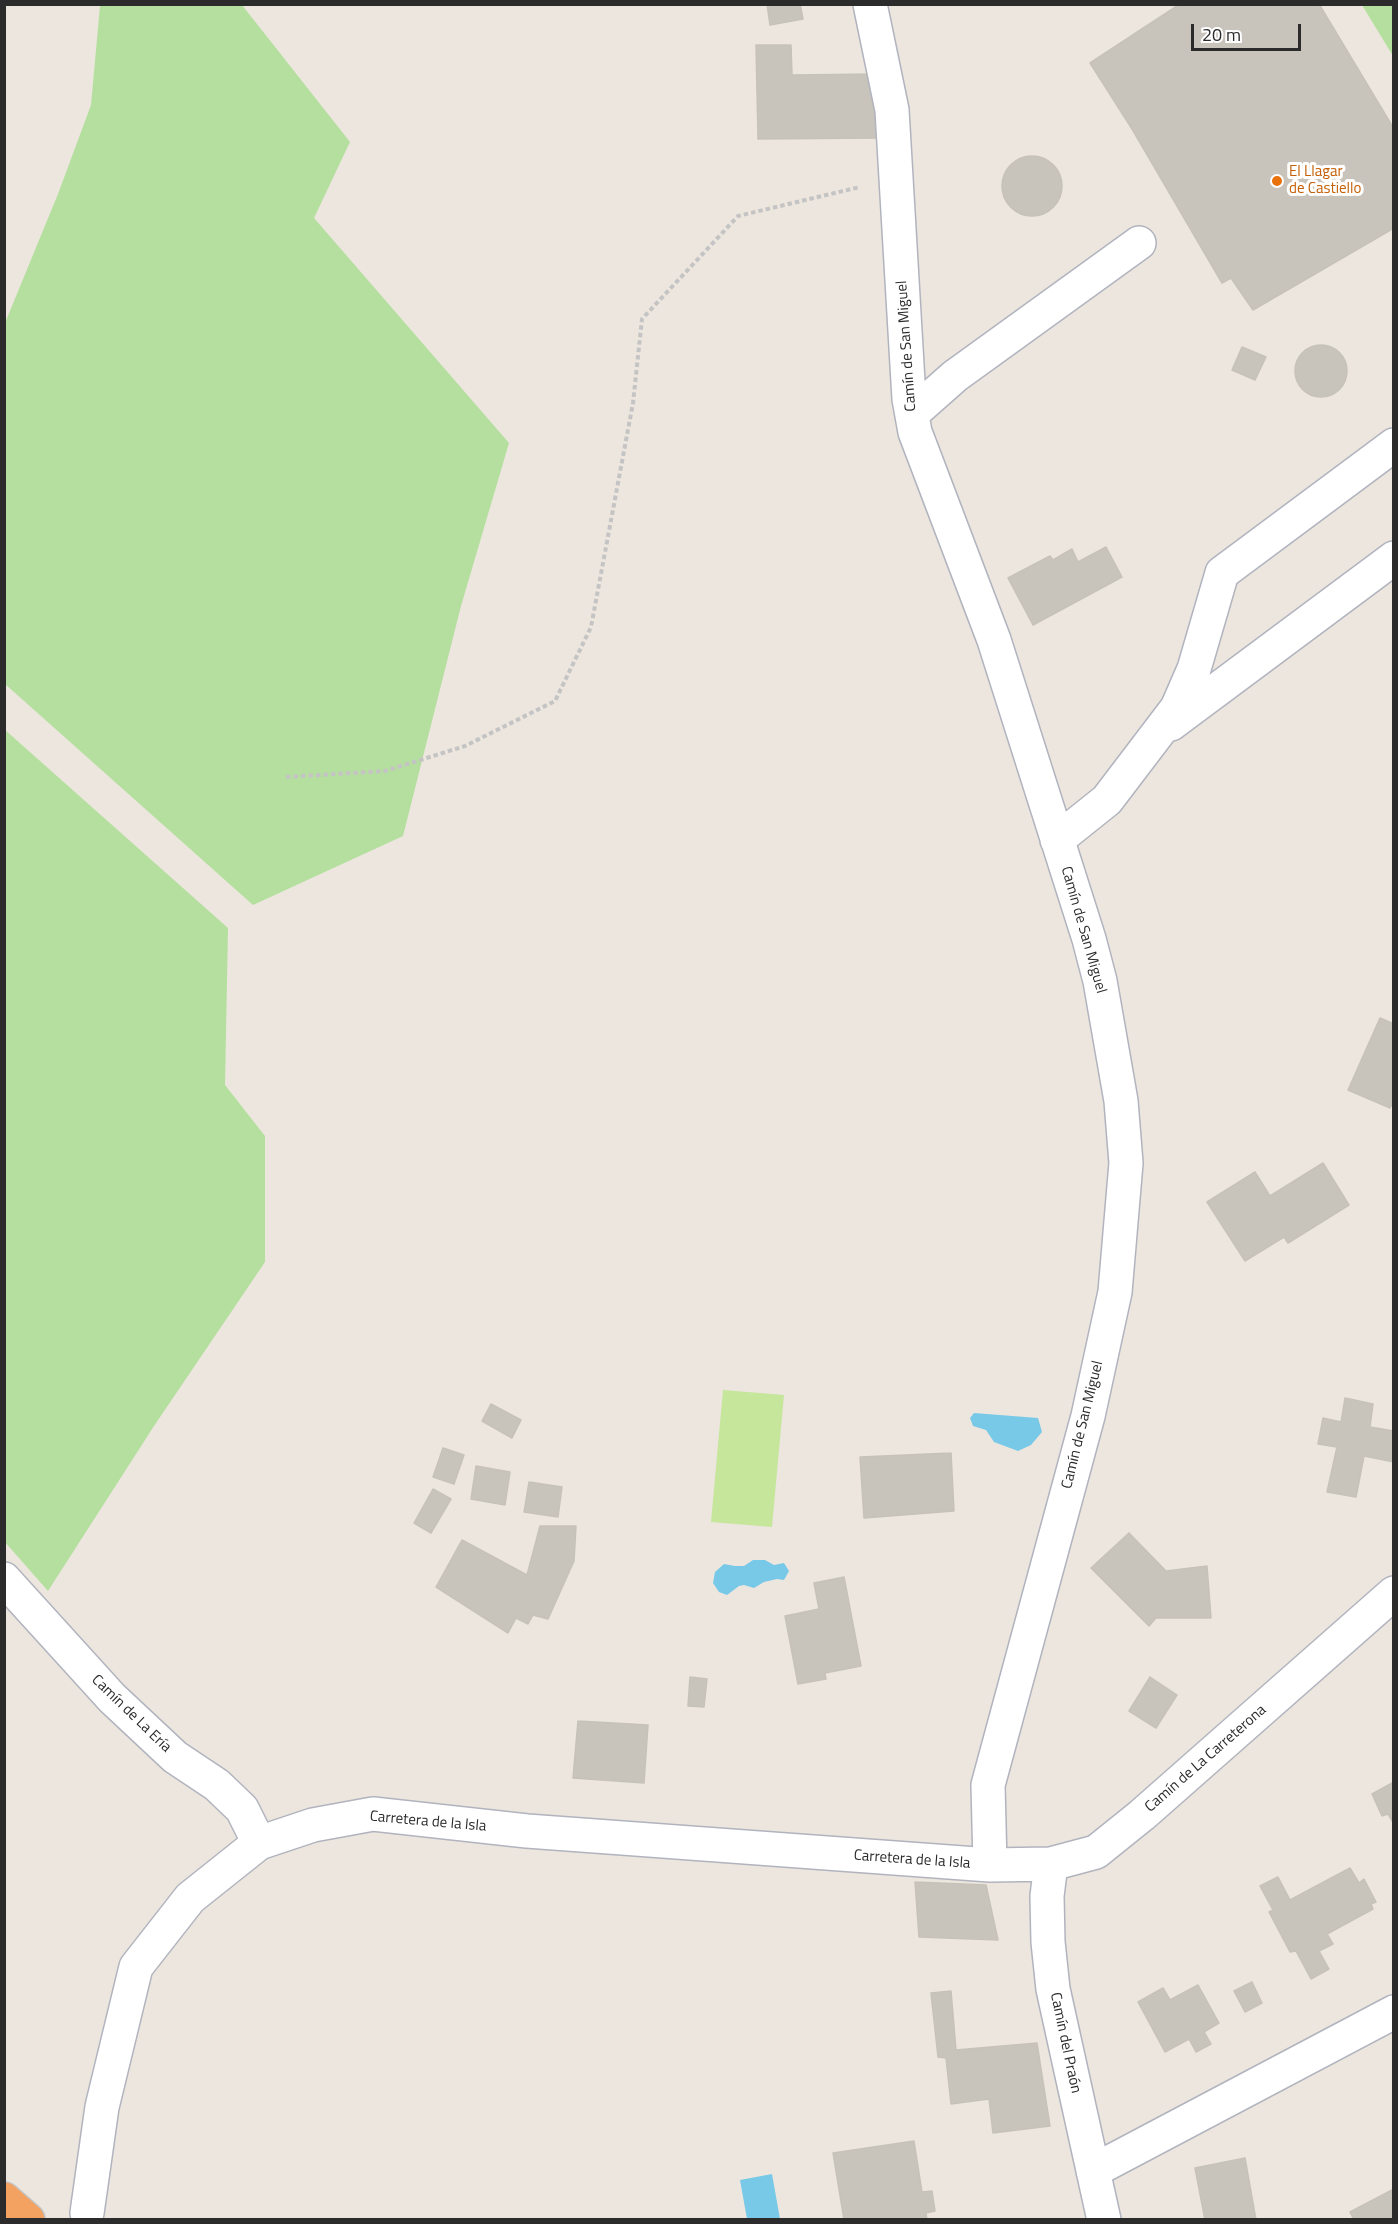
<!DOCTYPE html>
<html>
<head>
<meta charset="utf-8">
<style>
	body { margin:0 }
	#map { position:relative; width:1398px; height:2224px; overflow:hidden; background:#ece6de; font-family:"Titillium Web",sans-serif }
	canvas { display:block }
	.frame { position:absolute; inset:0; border:6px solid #2b2b2b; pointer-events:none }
	.scale { position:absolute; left:1191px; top:24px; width:110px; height:27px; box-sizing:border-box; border:3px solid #2b2b2b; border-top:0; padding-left:8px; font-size:18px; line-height:21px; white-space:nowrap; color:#2b2b2b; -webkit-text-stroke:4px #fff; paint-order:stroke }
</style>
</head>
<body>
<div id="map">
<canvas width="1398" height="2224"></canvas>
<div class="frame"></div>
<div class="scale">20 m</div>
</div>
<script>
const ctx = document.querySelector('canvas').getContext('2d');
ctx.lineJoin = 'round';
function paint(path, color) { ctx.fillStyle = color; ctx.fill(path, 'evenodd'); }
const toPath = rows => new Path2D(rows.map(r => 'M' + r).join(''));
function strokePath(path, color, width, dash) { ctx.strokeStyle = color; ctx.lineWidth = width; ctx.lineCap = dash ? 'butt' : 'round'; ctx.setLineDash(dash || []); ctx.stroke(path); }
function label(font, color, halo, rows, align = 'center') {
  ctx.font = font + ' "Titillium Web",sans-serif'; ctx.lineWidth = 6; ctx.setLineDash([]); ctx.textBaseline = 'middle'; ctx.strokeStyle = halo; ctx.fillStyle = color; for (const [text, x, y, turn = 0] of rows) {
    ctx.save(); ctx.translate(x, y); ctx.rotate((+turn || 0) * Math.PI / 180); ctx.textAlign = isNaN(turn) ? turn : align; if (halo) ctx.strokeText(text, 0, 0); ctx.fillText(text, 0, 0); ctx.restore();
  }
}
const green = toPath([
	[102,4,242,5,350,142,314,218,509,443,461,606,403,836,253,905,5,684,5,323,58,194,91,105,100,6],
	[1362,5,1393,5,1393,56],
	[4,729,228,928,225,1085,265,1136,265,1262,154,1426,48,1591,4,1541]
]);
const pitch = toPath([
	[723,1390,784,1395,772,1527,711,1522]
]);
const water = toPath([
	[974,1413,1038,1418,1042,1432,1031,1445,1018,1451,994,1442,986,1430,973,1426,970,1418],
	[753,1560,765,1560,774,1565,784,1563,789,1571,784,1580,777,1579,764,1582,754,1588,744,1585,739,1586,727,1595,719,1592,713,1583,715,1572,724,1564,735,1566,744,1566],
	[772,2174,780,2219,747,2219,740,2180]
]);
const building = toPath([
	[767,4,800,4,803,19,770,25,767,4],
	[1180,4,1319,4,1394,129,1394,228,1253,310,1231,278,1222,283,1132,129,1090,63,1180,4],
	[756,45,791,45,792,75,876,74,879,138,758,139,756,45],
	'1002 186a30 30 0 1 1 60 0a30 30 0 1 1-60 0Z',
	'1295 371a26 26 0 1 1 52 0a26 26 0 1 1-52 0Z',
	[1242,347,1266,357,1255,380,1232,370,1242,347],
	[1106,547,1122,577,1033,625,1008,578,1050,556,1053,560,1072,549,1078,562,1106,547],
	[1380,1018,1394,1024,1394,1101,1390,1108,1348,1090,1380,1018],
	[1323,1163,1349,1205,1288,1243,1284,1237,1245,1261,1207,1202,1255,1172,1270,1196,1323,1163],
	[1345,1398,1373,1404,1370,1427,1394,1431,1394,1462,1364,1456,1356,1497,1327,1492,1337,1447,1318,1444,1323,1418,1341,1422,1345,1398],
	[491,1404,521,1420,512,1438,482,1421,491,1404],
	[443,1448,464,1455,454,1484,433,1477,443,1448],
	[951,1453,954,1511,864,1518,860,1457,951,1453],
	[476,1466,510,1472,505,1505,471,1499,476,1466],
	[529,1482,562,1487,558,1517,524,1512,529,1482],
	[433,1489,451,1499,431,1533,414,1523,433,1489],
	[540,1526,576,1526,574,1561,548,1619,533,1615,528,1624,516,1618,508,1633,436,1587,462,1540,527,1575,540,1526],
	[1129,1533,1166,1571,1207,1566,1211,1618,1156,1618,1149,1626,1091,1568,1129,1533],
	[844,1577,861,1666,825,1673,826,1679,798,1684,785,1616,819,1609,814,1583,844,1577],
	[690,1677,707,1679,704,1707,688,1706,690,1677],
	[1150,1677,1177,1695,1156,1728,1129,1711,1150,1677],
	[578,1721,648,1725,644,1783,573,1778,578,1721],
	[1394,1782,1394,1824,1388,1814,1382,1816,1372,1794,1394,1782],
	[1350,1868,1359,1883,1364,1879,1376,1902,1371,1904,1373,1909,1327,1934,1333,1944,1319,1951,1329,1969,1311,1979,1296,1951,1290,1952,1269,1912,1273,1910,1260,1886,1278,1877,1290,1900,1350,1868],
	[915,1882,986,1885,998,1940,919,1937,915,1882],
	[1252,1982,1262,2003,1245,2012,1234,1991,1252,1982],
	[1198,1985,1219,2023,1204,2032,1211,2044,1196,2052,1189,2039,1165,2052,1138,2002,1163,1988,1170,2000,1198,1985],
	[951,1991,956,2050,1037,2043,1050,2126,993,2133,989,2099,951,2104,946,2058,938,2057,931,1993,951,1991],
	[914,2141,922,2192,932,2191,935,2211,926,2213,927,2220,844,2220,833,2153,914,2141],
	[1245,2158,1256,2220,1205,2220,1195,2168,1245,2158],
	[1394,2189,1394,2220,1354,2220,1350,2212,1394,2189]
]);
const path = toPath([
	[286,777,385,771,465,746,555,701,591,627,633,403,642,319,738,216,860,187]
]);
const minor = toPath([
	[870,4,892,110,909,399,915,432,994,640,1089,939,1100,981,1121,1101,1126,1163,1115,1292,1088,1416,988,1785,990,1865],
	[912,414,955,376,1139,243],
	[1171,724,1394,558],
	[1057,840,1107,800,1177,708,1194,669,1222,573,1394,445],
	[4,1579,112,1698,175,1757,217,1785,242,1809,259,1843],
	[1051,1864,1047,1896,1048,1942,1053,1989,1104,2220],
	[1093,2171,1394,2012],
	[87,2213,102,2107,136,1967,190,1898,259,1843,313,1825,373,1814,527,1831,990,1865,1051,1864,1096,1852,1142,1815,1394,1593]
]);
const highway = toPath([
	[4,2199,28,2220]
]);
const markers = [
	[1277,181,6,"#e8710a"]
];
const foodNames = [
	["El Llagar",1289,172],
	["de Castiello",1289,189]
];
const streetNames = [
	["Camín de San Miguel",907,346,-94],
	["Camín de San Miguel",1083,930,74],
	["Camín de San Miguel",1083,1425,-76],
	["Camín de La Ería",131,1714,44],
	["Camín de La Carreterona",1206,1759,-41],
	["Carretera de la Isla",428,1822,5],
	["Carretera de la Isla",912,1860,4],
	["Camín del Praón",1065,2043,78]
];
paint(green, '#b4df9e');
paint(pitch, '#c5e69b');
paint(water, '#78c9e7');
paint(building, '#c8c4bc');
strokePath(building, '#c7c2b8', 1.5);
strokePath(minor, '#b1b4be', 36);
strokePath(highway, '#c4c4c4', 36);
strokePath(path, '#c4c4c4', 4, [4.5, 3]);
strokePath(minor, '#fff', 33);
strokePath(highway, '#f4a261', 33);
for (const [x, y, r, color] of markers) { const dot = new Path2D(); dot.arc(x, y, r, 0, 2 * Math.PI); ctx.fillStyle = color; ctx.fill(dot); strokePath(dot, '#fff', 2); }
label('15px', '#c56008', '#fff', foodNames, 'left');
label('15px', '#2b2b2b', '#fff', streetNames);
</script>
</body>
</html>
